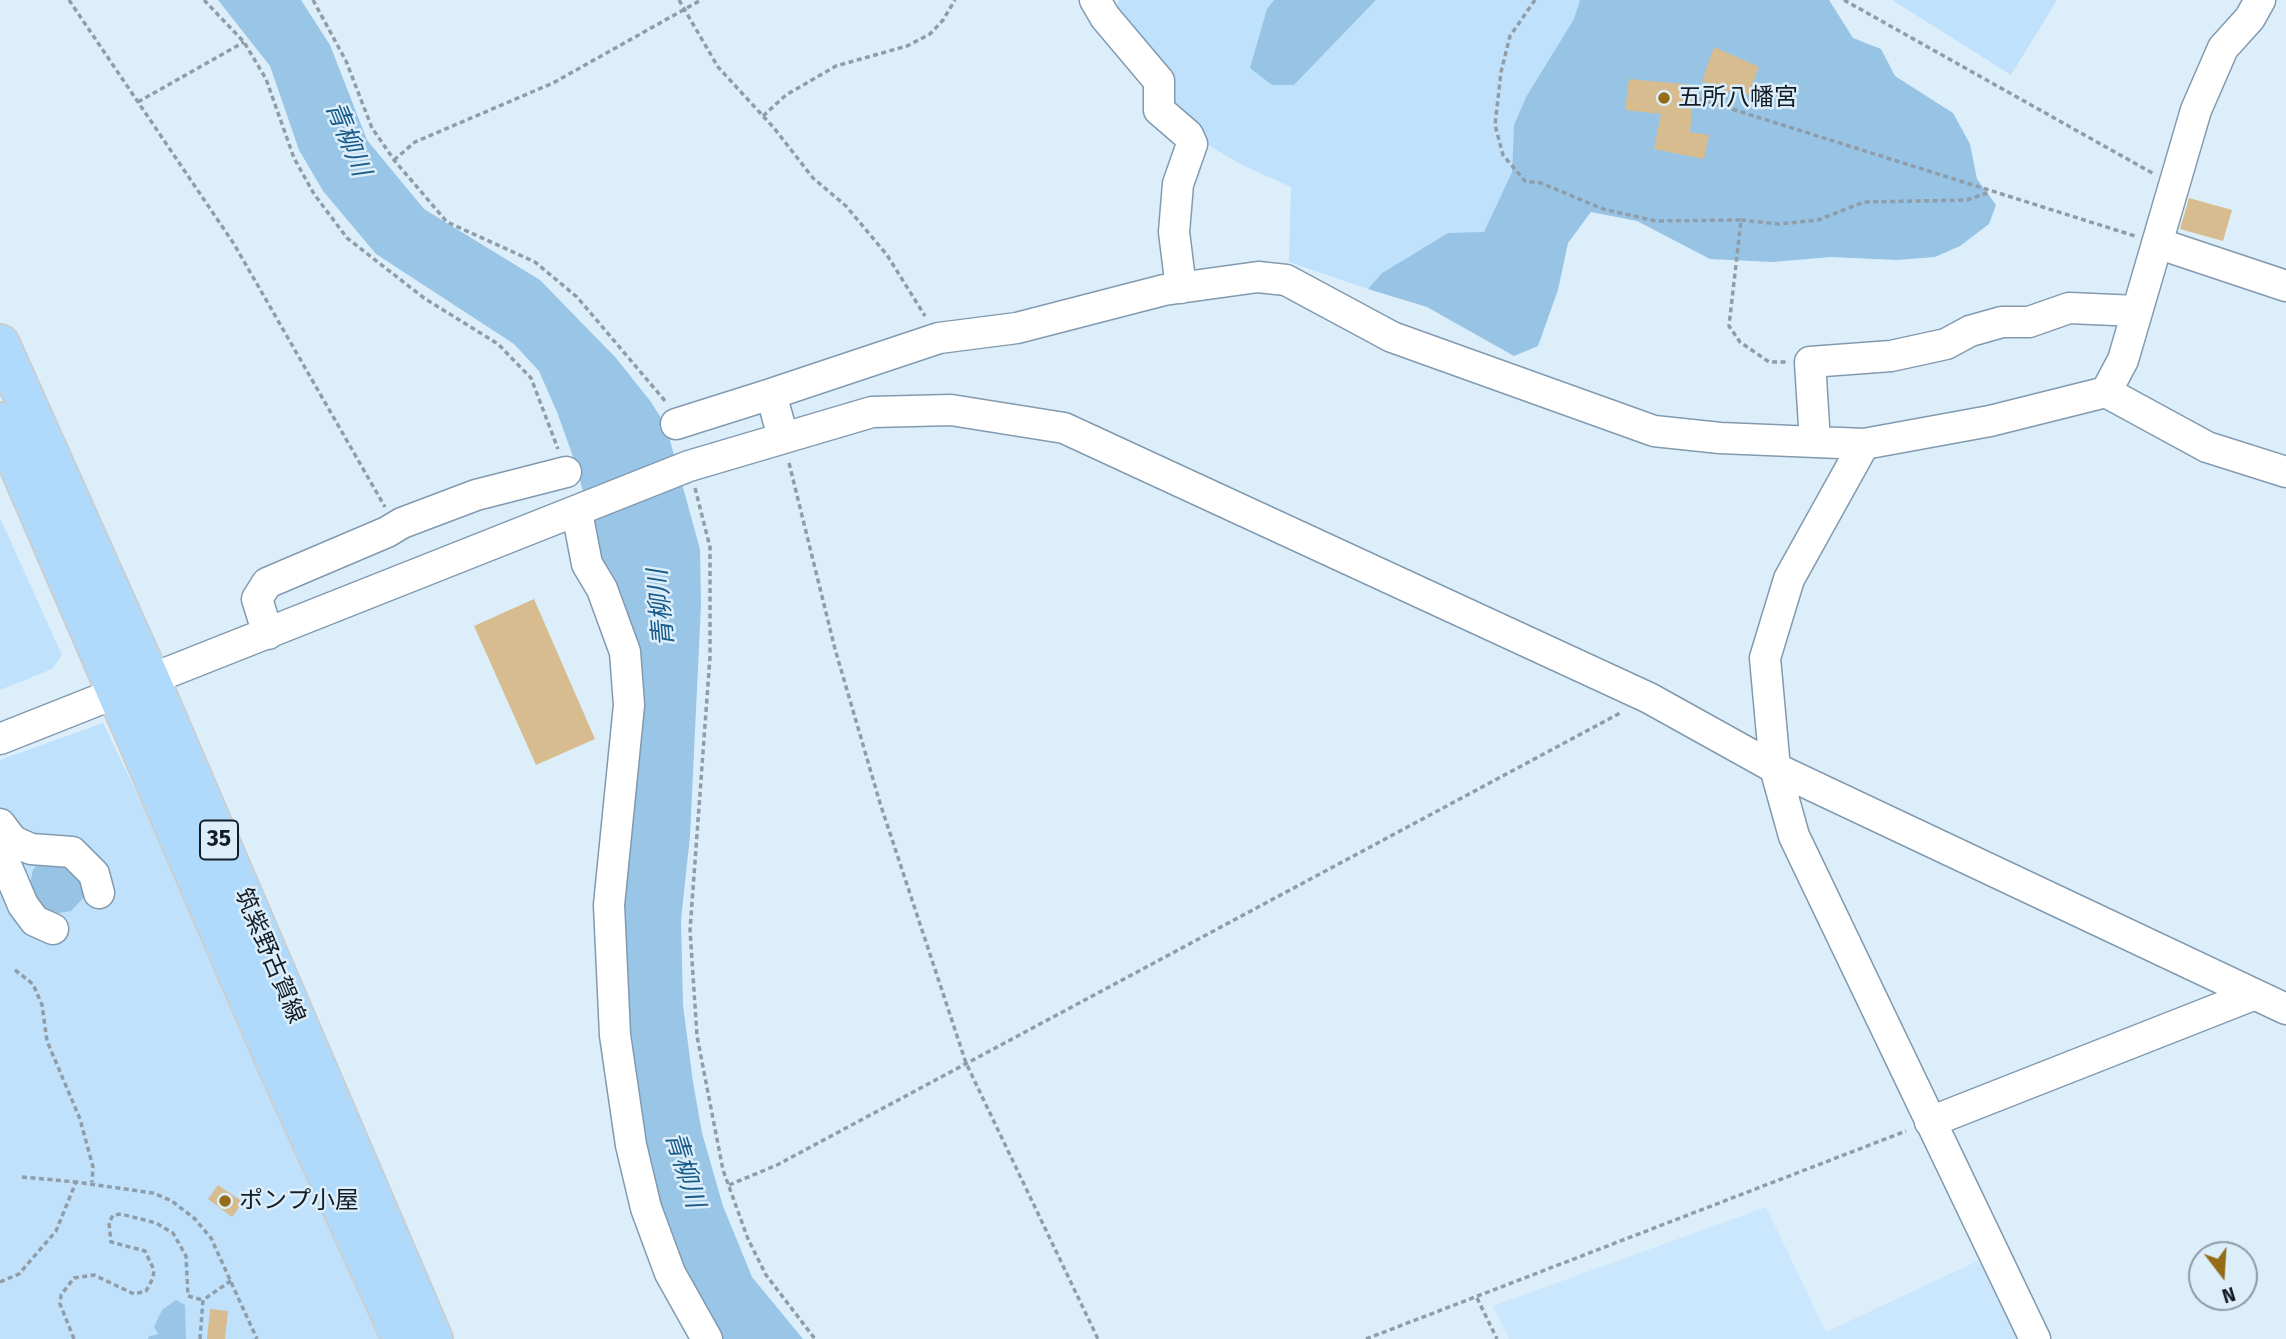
<!DOCTYPE html>
<html>
<head>
<meta charset="utf-8">
<style>
	body { margin:0 }
	#map { position:relative; width:2286px; height:1339px; overflow:hidden; background:#ddeefb; font-family:"Fira Sans",sans-serif }
	canvas { display:block }
	.north { position:absolute; left:2188px; top:1241px; width:70px; height:70px; box-sizing:border-box; background:#ddeefb; border:2px solid #8d9ba6; border-radius:50%; rotate:163deg; font-size:19px; font-weight:700; line-height:28px; text-align:center; color:#141e26 }
	.north::after { content:''; display:block; margin:auto; width:24px; height:32px; background:#956d17; clip-path:polygon(50% 0,100% 100%,50% 72%,0 100%) }
</style>
</head>
<body>
<div id="map">
<canvas width="2286" height="1339"></canvas>
<div class="north">N</div>
</div>
<script>
const ctx = document.querySelector('canvas').getContext('2d');
ctx.lineJoin = 'round';
function paint(path, color) { ctx.fillStyle = color; ctx.fill(path, 'evenodd'); }
const toPath = rows => new Path2D(rows.map(r => 'M' + r).join(''));
function strokePath(path, color, width, dash) { ctx.strokeStyle = color; ctx.lineWidth = width; ctx.lineCap = dash ? 'butt' : 'round'; ctx.setLineDash(dash || []); ctx.stroke(path); }
function label(font, color, halo, rows, align = 'center') {
  ctx.font = font + ' "Fira Sans","Noto Sans JP",sans-serif'; ctx.lineWidth = 5; ctx.setLineDash([]); ctx.textBaseline = 'middle'; ctx.strokeStyle = halo; ctx.fillStyle = color; for (const [text, x, y, turn = 0] of rows) {
    ctx.save(); ctx.translate(x, y); ctx.rotate((+turn || 0) * Math.PI / 180); ctx.textAlign = isNaN(turn) ? turn : align; if (halo) ctx.strokeText(text, 0, 0); ctx.fillText(text, 0, 0); ctx.restore();
  }
}
const built = toPath([
	[1766,1207,1826,1332,1986,1257,2023,1339,1509,1339,1493,1306]
]);
const green = toPath([
	[1119,0,1274,0,1267,9,1294,85,1376,0,1580,0,1574,19,1526,97,1514,125,1512,172,1484,233,1448,233,1382,273,1368,289,1289,262,1291,187,1242,165,1205,143,1171,110,1112,20],
	[1892,0,2057,0,2011,75],
	[0,518,62,655,52,669,0,690],
	[103,723,278,1087,391,1339,0,1339,0,760]
]);
const forest = toPath([
	[1274,0,1376,0,1294,85,1272,85,1250,68,1267,9],
	[1580,0,1829,0,1853,38,1881,49,1895,76,1953,113,1970,144,1977,179,1996,205,1989,224,1960,246,1935,257,1896,260,1831,257,1772,262,1710,259,1637,221,1591,212,1568,243,1558,290,1538,346,1514,356,1427,307,1368,289,1382,273,1448,233,1484,232,1512,172,1514,125,1526,97,1574,19],
	[75,861,85,896,71,911,53,914,44,910,29,888,33,870,38,863]
]);
const water = toPath([
	[218,0,301,0,330,45,367,140,424,209,540,280,616,358,651,402,666,426,700,549,701,605,690,836,681,920,683,1005,693,1082,702,1133,723,1206,752,1277,803,1339,718,1339,681,1268,666,1227,633,1099,620,956,629,778,607,583,576,465,557,412,539,371,514,344,376,254,323,191,299,150,270,66],
	[176,1300,185,1305,186,1339,161,1339,154,1327,162,1310]
]);
const stream = toPath([
	[151,1339,163,1336]
]);
const building = toPath([
	[1714,47,1759,67,1748,95,1738,91,1736,95,1702,81],
	[1629,79,1694,85,1690,132,1709,135,1704,159,1654,149,1661,114,1625,110],
	[2189,198,2232,210,2223,241,2180,229],
	[534,599,595,739,536,765,474,626],
	[218,1185,243,1202,232,1217,208,1199],
	[210,1309,228,1311,225,1339,207,1339]
]);
const path = toPath([
	[69,0,234,244,385,507],
	[204,0,244,42,266,79,294,158,314,194,347,238,424,298,498,344,531,378,558,449],
	[313,0,346,61,372,128,394,160,447,222,535,262,577,297,666,402],
	[679,0,718,67,774,128,813,178,846,206,887,255,925,316],
	[1535,0,1510,36,1501,72,1495,125,1503,155,1525,181,1541,183,1603,209,1656,221,1741,220,1729,326,1740,342,1769,362,1787,362],
	[1844,0,2154,174],
	[1700,99,2135,236],
	[138,102,244,42],
	[763,116,786,95,836,66,907,46,930,34,943,20,955,0],
	[394,160,415,142,553,83,701,0],
	[1741,220,1779,224,1818,220,1864,202,1967,200,1990,192],
	[789,463,835,649,880,803,966,1063,1098,1339],
	[695,488,710,547,710,657,690,930,697,1036,723,1170,748,1239,766,1275,815,1339],
	[15,970,33,984,42,1005,47,1041,80,1119,93,1167,92,1182],
	[22,1177,76,1182],
	[729,1185,777,1165,1622,712],
	[0,1282,19,1274,56,1231,76,1182,153,1193,172,1201,195,1219,211,1238,257,1339],
	[1477,1298,1497,1339],
	[74,1339,60,1304,61,1295,74,1278,94,1275,134,1294,146,1291,153,1278,154,1270,145,1251,111,1242,109,1223,113,1215,121,1214,156,1223,173,1233,186,1256,188,1296,203,1300],
	[200,1339,203,1300,232,1280],
	[1366,1339,1906,1131]
]);
const minor = toPath([
	[1095,0,1105,17,1159,81,1159,110,1188,135,1192,144,1178,184,1174,232,1181,288],
	[2157,243,2286,286],
	[2106,392,2123,360,2196,110,2223,48,2250,18,2260,0],
	[676,424,771,394],
	[783,437,771,394,939,338,1017,328,1164,290,1258,277,1286,280,1392,337,1654,431,1720,438,1864,444,1990,421,2106,392,2207,447,2286,472],
	[1815,442,1810,362,1891,356,1946,344,1970,331,2002,322,2029,322,2069,308,2137,311],
	[1864,444,1789,579,1765,658,1775,768,1794,836,2035,1339],
	[577,512,587,564,602,589,625,652,629,705,609,905,615,1035,631,1145,646,1208,670,1273,707,1339],
	[268,634,257,599,267,583,387,532,402,523,476,495,566,472],
	[0,739,689,466,872,412,951,410,1064,428,1649,698,1775,768,2286,1009],
	[0,824,13,841,31,849,72,852,94,874,99,893],
	[0,851,23,905,35,921,53,929],
	[1930,1122,2253,995]
]);
const major = toPath([
	[0,344,150,679,433,1339],
	[0,422,279,1069,402,1339]
]);
const markers = [
	[1664,98,7,"#956d17"],
	[225,1201,7,"#956d17"]
];
const shields = [
	[219,840,38]
];
const shieldNames = [
	["35",219,840]
];
const poiNames = [
	["五所八幡宮",1678,98],
	["ポンプ小屋",239,1201]
];
const streetNames = [
	["筑紫野古賀線",269,956,67]
];
const waterNames = [
	["青柳川",347,139,68],
	["青柳川",662,608,-95],
	["青柳川",684,1170,73]
];
paint(built, '#cbe7fd');
paint(green, '#bfe1fc');
paint(forest, '#97c3e5');
paint(water, '#99c5e7');
strokePath(stream, '#99c5e7', 6);
paint(building, '#d6bc8e');
strokePath(minor, '#819ab0', 33);
strokePath(major, '#cbcecf', 42);
strokePath(path, '#8f9da8', 3.5, [5, 3.5]);
strokePath(minor, '#fff', 30);
strokePath(major, '#afdafc', 38);
for (const [x, y, r, color] of markers) { const dot = new Path2D(); dot.arc(x, y, r, 0, 2 * Math.PI); ctx.fillStyle = color; ctx.fill(dot); strokePath(dot, '#ddeefb', 2.5); }
for (const [x, y, w] of shields) { const box = new Path2D(); box.roundRect(x - w / 2, y - 19.5, w, 39, 5); ctx.fillStyle = '#ddeefb'; ctx.fill(box); strokePath(box, '#141e26', 2); }
label('bold 23px', '#141e26', null, shieldNames);
label('24px', '#141e26', '#ddeefb', poiNames, 'left');
label('24px', '#141e26', '#ddeefb', streetNames);
label('italic 26px', '#185b88', '#ddeefb', waterNames);
</script>
</body>
</html>
